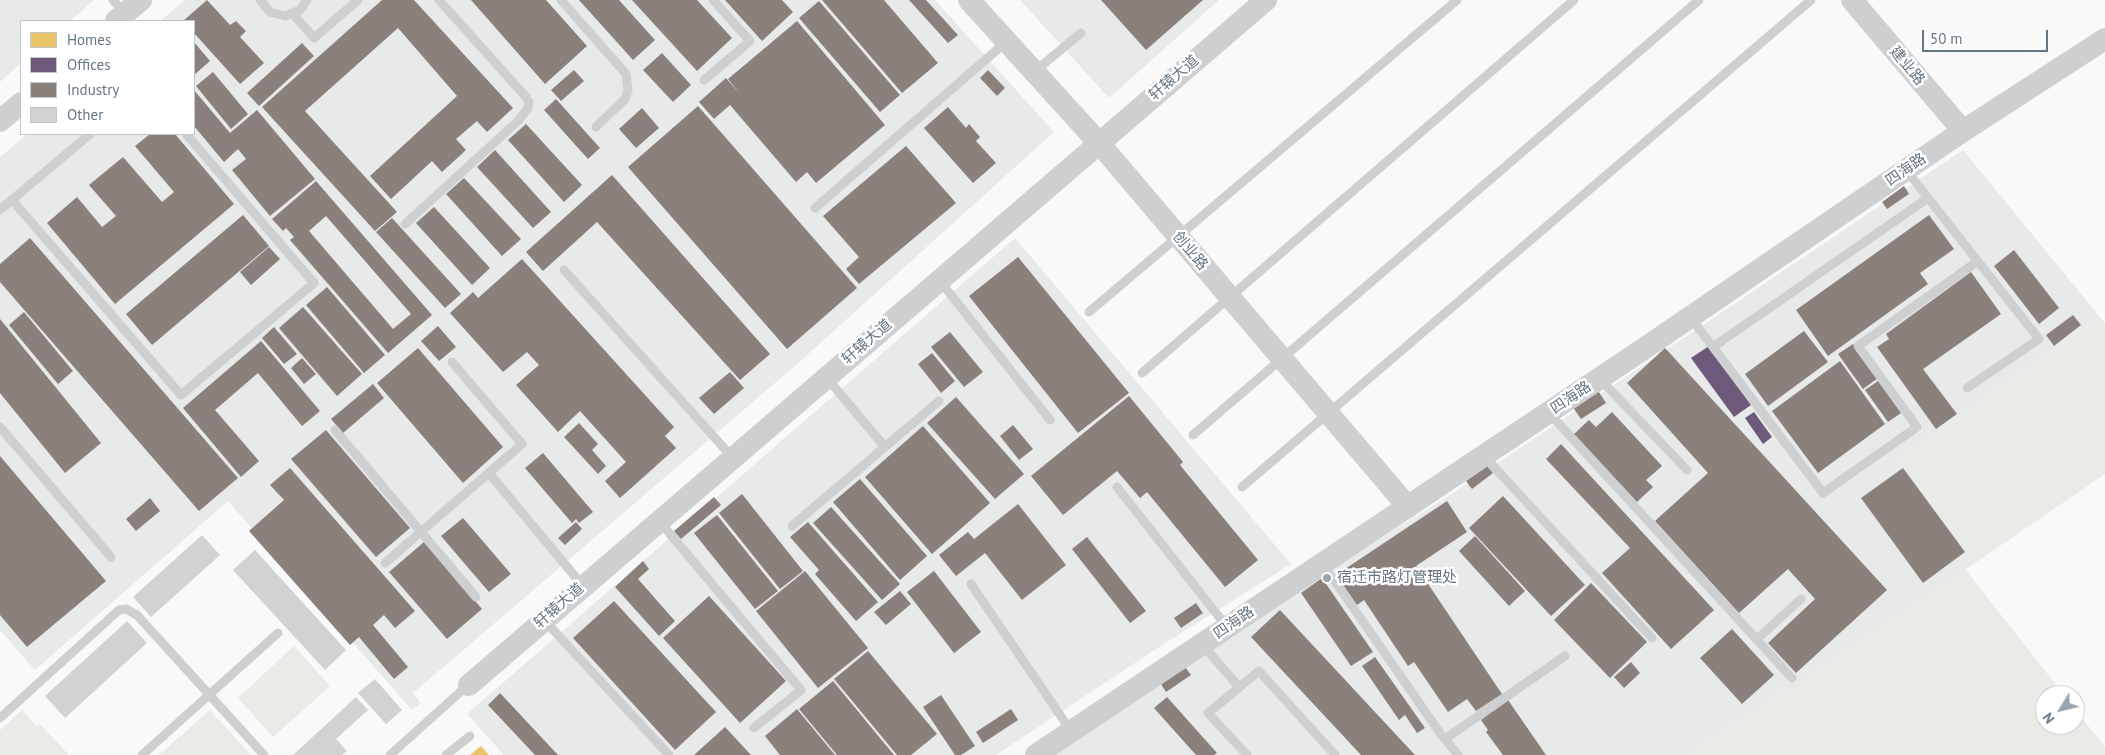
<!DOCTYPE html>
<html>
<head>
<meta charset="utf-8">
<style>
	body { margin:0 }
	#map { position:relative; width:2105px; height:755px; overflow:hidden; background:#f9f9f9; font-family:"PT Sans",sans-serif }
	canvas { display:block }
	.legend { position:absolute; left:20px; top:20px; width:175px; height:115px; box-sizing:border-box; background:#fff; border:1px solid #c1c8cd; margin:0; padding:6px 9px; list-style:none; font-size:15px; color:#657683 }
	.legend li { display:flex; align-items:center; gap:10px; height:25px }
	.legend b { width:25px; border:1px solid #c1c8cd }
	.north { position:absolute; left:2035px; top:685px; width:50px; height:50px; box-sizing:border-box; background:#fff; border:1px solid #c1c8cd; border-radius:50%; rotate:234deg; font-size:14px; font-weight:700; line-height:20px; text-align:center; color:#657683 }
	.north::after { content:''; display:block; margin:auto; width:18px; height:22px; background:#99a4ac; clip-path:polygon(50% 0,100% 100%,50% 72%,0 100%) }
	.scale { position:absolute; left:1922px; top:30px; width:126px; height:22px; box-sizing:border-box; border:2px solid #657683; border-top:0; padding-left:6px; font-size:15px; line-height:18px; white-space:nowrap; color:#657683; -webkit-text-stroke:4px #fff; paint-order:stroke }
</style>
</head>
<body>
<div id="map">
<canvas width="2105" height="755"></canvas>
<ul class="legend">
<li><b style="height:14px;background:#e9c46a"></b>Homes</li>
<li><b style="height:14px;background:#6d597a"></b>Offices</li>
<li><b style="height:14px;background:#8a817c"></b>Industry</li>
<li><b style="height:14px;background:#d0d2d3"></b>Other</li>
</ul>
<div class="north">N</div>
<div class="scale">50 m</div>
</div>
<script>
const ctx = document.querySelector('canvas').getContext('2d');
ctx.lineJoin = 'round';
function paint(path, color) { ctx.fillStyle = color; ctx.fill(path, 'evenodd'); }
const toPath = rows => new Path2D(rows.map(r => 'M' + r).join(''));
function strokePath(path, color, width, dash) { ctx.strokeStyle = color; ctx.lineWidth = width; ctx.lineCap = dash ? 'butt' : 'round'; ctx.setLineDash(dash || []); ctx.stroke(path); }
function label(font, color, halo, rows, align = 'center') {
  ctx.font = font + ' "PT Sans","Noto Sans SC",sans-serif'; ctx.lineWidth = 5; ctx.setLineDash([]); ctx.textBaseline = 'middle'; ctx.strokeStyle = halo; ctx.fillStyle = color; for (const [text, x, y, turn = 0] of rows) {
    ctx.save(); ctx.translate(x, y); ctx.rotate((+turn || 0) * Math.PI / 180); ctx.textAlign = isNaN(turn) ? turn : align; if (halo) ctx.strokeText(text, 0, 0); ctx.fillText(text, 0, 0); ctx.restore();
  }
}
const built = toPath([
	[0,0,94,0,70,21,21,21,21,63,0,82],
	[185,0,935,0,1054,132,796,365,413,693,421,703,412,710,228,501,35,670,0,630,0,157,27,134,194,134,194,21,160,21],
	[1020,0,1219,0,1109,98],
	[1963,150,2100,317,1900,459,1975,563,1689,755,1052,755,1291,594,1447,497],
	[1015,238,1291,564,1156,649,996,755,504,755,467,714]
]);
const green = toPath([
	[2100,317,2105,323,2105,474,1975,563,1900,459],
	[1965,569,2064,695,2045,695,2045,725,2075,725,2075,709,2105,747,2105,755,1689,755],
	[294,646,330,686,273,737,238,698],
	[22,710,37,727,40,724,69,755,0,755,0,730],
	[210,710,251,755,159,755]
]);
const homes = toPath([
	[481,746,489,755,470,755]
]);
const offices = toPath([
	[1709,346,1751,405,1734,417,1691,358],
	[1754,412,1772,437,1763,444,1745,418]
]);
const industry = toPath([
	[207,0,230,25,236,21,246,31,240,37,264,63,240,84,194,33,194,21,183,21],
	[382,0,414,0,513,108,487,132,477,121,456,139,466,150,442,172,432,161,391,199,370,176,457,96,398,28,305,111,397,212,375,231,262,107],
	[471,0,546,0,587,46,545,84],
	[579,0,619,0,655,40,633,60],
	[632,0,697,0,732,38,697,71],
	[725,0,782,0,793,12,762,41],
	[822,0,884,0,938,63,902,93],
	[909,0,926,0,958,35,948,43],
	[1101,0,1203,0,1146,50],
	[819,1,900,95,880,112,799,18],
	[797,21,885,125,816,183,807,172,796,182,730,105,714,119,699,102,726,78,741,95,728,79],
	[194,42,210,61,194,75],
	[302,43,314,56,259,106,247,93],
	[662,53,691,85,673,102,643,70],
	[574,70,584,81,561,101,551,90],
	[988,70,1005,88,997,96,980,78],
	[213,72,248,114,231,129,196,86],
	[194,90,230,133,257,110,315,179,270,216,232,170,246,159,238,149,224,162,194,126],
	[556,99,600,148,588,159,544,110],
	[698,106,857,288,787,349,628,167],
	[948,107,966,128,969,124,980,137,976,141,996,163,973,183,924,128],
	[642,108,659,128,636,148,619,129],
	[526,124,582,185,564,202,508,140],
	[150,134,175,134,234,204,115,304,47,223,77,197,102,227,116,216,89,185,123,157,162,202,174,192,135,146],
	[906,146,956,203,859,284,846,269,859,257,823,216],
	[495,150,551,212,533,228,477,167],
	[612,175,770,354,740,380,597,222,543,271,526,252],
	[464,178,521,239,502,256,446,194],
	[316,181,432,315,388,353,290,240,294,237,286,228,283,231,272,219],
	[326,216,411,314,393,329,309,231],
	[1904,186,1909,194,1887,209,1882,202],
	[434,207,490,268,472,285,416,223],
	[243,215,269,246,152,345,126,314],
	[1929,215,1954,249,1920,273,1928,284,1828,356,1796,310],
	[392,218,461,294,445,308,376,232],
	[30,238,238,478,199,511,0,282,0,264],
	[269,247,280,259,251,285,240,272],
	[2014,250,2059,308,2039,324,1994,266],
	[1018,257,1129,393,1078,433,969,296],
	[522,259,674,427,665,436,676,448,620,498,605,481,626,462,580,411,558,432,516,385,539,365,527,352,503,372,450,313,473,292,478,298],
	[1971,272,2001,314,1923,369,1957,414,1936,429,1877,347,1889,339,1886,334],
	[327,287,385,355,364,373,306,305],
	[303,307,362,374,337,396,279,328],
	[24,312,73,371,58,384,9,325],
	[2073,315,2081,325,2054,346,2046,335],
	[0,319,101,443,65,473,0,393],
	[438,326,456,347,439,361,421,341],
	[274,327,297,354,284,364,262,338],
	[1804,331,1828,362,1768,406,1745,374],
	[950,332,983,372,964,387,931,347],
	[261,341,320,411,302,426,258,373,215,410,259,461,241,477,183,408],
	[1853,344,1878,378,1863,389,1838,354],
	[418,348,503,447,463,483,377,383],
	[1665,348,1887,590,1796,673,1768,643,1815,599,1788,569,1739,613,1655,521,1708,473,1627,383],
	[932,353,955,381,941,393,918,364],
	[302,358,316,374,304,384,291,368],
	[1840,361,1885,424,1818,473,1772,411],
	[730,372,744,388,714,414,699,398],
	[1878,381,1901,413,1888,422,1865,390],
	[373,384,384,398,343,433,331,419],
	[1597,389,1606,403,1581,419,1572,406],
	[1129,396,1183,462,1180,465,1258,560,1225,587,1147,492,1140,498,1117,471,1063,515,1031,476],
	[956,397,1024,474,995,499,927,423],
	[1612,412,1662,466,1646,480,1653,487,1637,502,1574,434,1589,420,1596,427],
	[579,423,598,444,592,450,606,466,598,474,564,437],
	[1013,425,1033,449,1019,460,1000,436],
	[923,426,990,503,932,554,865,477],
	[326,430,410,528,376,557,291,459],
	[1561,444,1714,610,1671,649,1602,573,1630,548,1546,459],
	[543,453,593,512,579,523,576,519,572,523,525,468],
	[0,456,106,581,27,647,0,615],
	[1487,466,1493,473,1472,489,1466,481],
	[290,468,415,611,395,628,384,615,373,625,408,667,394,679,359,637,350,645,249,531,284,500,270,485],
	[1903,468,1965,552,1923,583,1861,498],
	[860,479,927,556,900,580,833,502],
	[742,494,803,571,780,589,719,513],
	[1503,496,1585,585,1551,616,1469,528],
	[714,497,721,505,681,539,674,531],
	[150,498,160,511,136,531,126,519],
	[1447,501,1467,532,1416,566,1502,694,1476,711,1467,699,1448,712,1414,662,1408,666,1364,600,1357,605,1336,575],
	[1018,504,1066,565,1022,600,985,553,956,576,939,555,968,532,974,539],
	[831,507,900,584,882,600,813,523],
	[717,515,778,591,755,609,694,533],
	[463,518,511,574,489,592,441,536],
	[576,522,582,529,565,545,558,538],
	[808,522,878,602,856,621,815,574,819,570,790,537],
	[1475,536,1525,591,1509,606,1459,551],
	[1087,537,1146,611,1130,623,1072,549],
	[424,542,482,609,447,639,389,572],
	[643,561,649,569,638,579,675,621,659,636,615,587],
	[805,571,868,648,818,688,756,611],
	[934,571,981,632,954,653,907,592],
	[1322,578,1373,652,1351,666,1301,593],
	[1591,583,1647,642,1610,678,1554,620],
	[900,591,911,604,886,625,874,612],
	[709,596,786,681,740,723,663,638],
	[614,601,716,712,675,750,573,638],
	[1196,603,1203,613,1181,628,1174,618],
	[1280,610,1415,755,1361,755,1251,637],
	[1732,629,1774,675,1742,704,1700,658],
	[868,651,937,734,911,755,897,755,834,679],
	[1375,657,1425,728,1417,733,1405,715,1399,720,1362,666],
	[1631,662,1640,673,1624,688,1614,677],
	[1185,667,1191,675,1166,692,1161,684],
	[833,681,894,755,837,755,799,709],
	[500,693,558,755,535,755,488,705],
	[941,695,975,746,961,755,955,755,923,707],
	[1167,697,1217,753,1214,755,1196,755,1154,708],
	[1508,700,1546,755,1503,755,1486,732,1488,730,1481,720],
	[797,709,835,755,780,755,765,736],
	[1011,709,1018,720,983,743,976,732],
	[725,727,751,755,694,755]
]);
const building = toPath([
	[202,535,220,555,151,617,133,597],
	[255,550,346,650,325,670,233,570],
	[127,621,147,643,65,718,45,696],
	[375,679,402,710,386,724,358,693],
	[356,697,368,710,336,739,347,751,342,755,293,755]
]);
const service = toPath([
	[113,0,125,14],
	[260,0,270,12,285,16,300,10,307,0],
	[561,0,626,74,628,91,625,99,596,127],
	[293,14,314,38,358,0],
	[1034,72,1081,33],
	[704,80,750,41,713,0],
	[1906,170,2039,339,1967,388],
	[1928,198,1713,347,1823,493,1917,427,1858,346,1978,261],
	[12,200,181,395,314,283,186,134],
	[815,208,1006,42],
	[0,210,90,134],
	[405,224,518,121,528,108,529,102,526,97,439,0],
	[564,270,732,457],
	[940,281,1050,420],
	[1089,312,1457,0],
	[1690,317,1713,347],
	[1142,373,1574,0],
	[826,377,885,447],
	[1599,378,1687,470],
	[1549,413,1792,678],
	[0,427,111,557],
	[335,430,476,597],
	[1193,435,1699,0],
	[1484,456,1652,638],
	[489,473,583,586],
	[1117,487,1227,627],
	[1242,487,1811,0],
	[660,522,801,690,754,728],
	[792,526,939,401],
	[385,563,522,444,452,362],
	[1323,564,1440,733,1458,755],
	[971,584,1071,731],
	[545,621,669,755],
	[1757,639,1801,599],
	[1202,644,1239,687],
	[0,718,119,610,126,609,137,615,264,755],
	[1445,739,1565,656],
	[142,755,278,633],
	[390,755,468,685],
	[446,755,470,736],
	[1247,755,1208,713,1259,671,1335,755]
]);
const tertiary = toPath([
	[969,0,1099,143,1408,507],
	[1852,0,1963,131],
	[116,21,141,0],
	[0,121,21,103],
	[469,685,1266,0],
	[1036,755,1642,350,1963,131,2105,39]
]);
const markers = [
	[1327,578,5,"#99a4ac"]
];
const streetNames = [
	["建业路",1907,66,50],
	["轩辕大道",1174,78,-41],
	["四海路",1906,170,-34],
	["创业路",1190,251,50],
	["轩辕大道",867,342,-41],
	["四海路",1571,398,-34],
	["轩辕大道",559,606,-41],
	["四海路",1234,623,-34]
];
const poiNames = [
	["宿迁市路灯管理处",1337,578]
];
paint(built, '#e8e9e9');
paint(green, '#e8ebe6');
paint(homes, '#e9c46a');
paint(offices, '#6d597a');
paint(industry, '#8a817c');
paint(building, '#d0d2d3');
strokePath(service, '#cecfd0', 9);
strokePath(tertiary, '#cecfd0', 22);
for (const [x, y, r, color] of markers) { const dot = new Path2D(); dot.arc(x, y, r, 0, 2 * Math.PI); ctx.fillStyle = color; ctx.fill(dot); strokePath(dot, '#fff', 2); }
label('15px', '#657683', '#fff', streetNames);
label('15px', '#657683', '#fff', poiNames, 'left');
</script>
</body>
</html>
